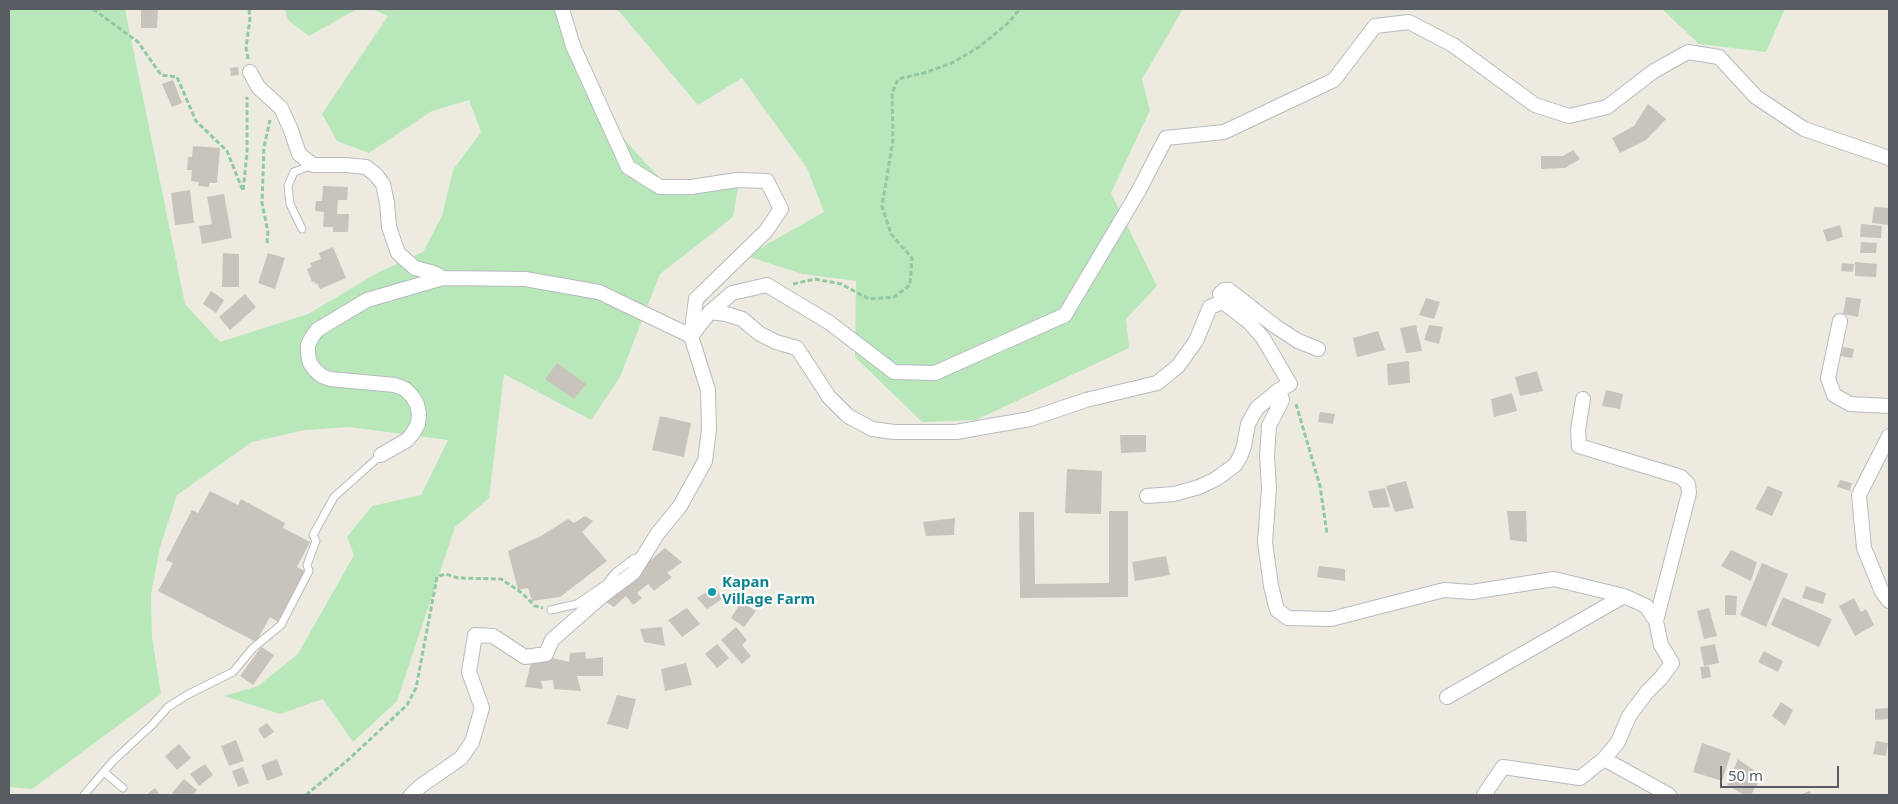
<!DOCTYPE html>
<html>
<head>
<meta charset="utf-8">
<style>
	body { margin:0 }
	#map { position:relative; width:1898px; height:804px; overflow:hidden; background:#edebdf; font-family:"Noto Sans",sans-serif }
	canvas { display:block }
	.frame { position:absolute; inset:0; border:10px solid #585c62; pointer-events:none }
	.scale { position:absolute; left:1720px; top:766px; width:119px; height:22px; box-sizing:border-box; border:2px solid #585c62; border-top:0; padding-left:6px; font-size:15px; line-height:18px; white-space:nowrap; color:#585c62; -webkit-text-stroke:4px #fff; paint-order:stroke }
</style>
</head>
<body>
<div id="map">
<canvas width="1898" height="804"></canvas>
<div class="frame"></div>
<div class="scale">50 m</div>
</div>
<script>
const ctx = document.querySelector('canvas').getContext('2d');
ctx.lineJoin = 'round';
function paint(path, color) { ctx.fillStyle = color; ctx.fill(path, 'evenodd'); }
const toPath = rows => new Path2D(rows.map(r => 'M' + r).join(''));
function strokePath(path, color, width, dash) { ctx.strokeStyle = color; ctx.lineWidth = width; ctx.lineCap = dash ? 'butt' : 'round'; ctx.setLineDash(dash || []); ctx.stroke(path); }
function label(font, color, halo, rows, align = 'center') {
  ctx.font = font + ' "Noto Sans",sans-serif'; ctx.lineWidth = 4.5; ctx.setLineDash([]); ctx.textBaseline = 'middle'; ctx.strokeStyle = halo; ctx.fillStyle = color; for (const [text, x, y, turn = 0] of rows) {
    ctx.save(); ctx.translate(x, y); ctx.rotate((+turn || 0) * Math.PI / 180); ctx.textAlign = isNaN(turn) ? turn : align; if (halo) ctx.strokeText(text, 0, 0); ctx.fillText(text, 0, 0); ctx.restore();
  }
}
const green = toPath([
	[9,9,125,9,185,304,220,342,308,314,379,272,423,252,442,216,453,170,481,132,469,100,432,111,369,153,337,141,322,114,388,16,372,9,559,9,615,129,664,183,711,179,738,187,733,217,660,274,620,377,591,420,504,374,489,498,455,527,397,701,353,742,323,699,280,714,224,696,258,686,298,654,354,555,347,537,372,506,421,495,448,440,349,427,305,430,252,442,177,495,160,547,151,595,152,637,161,694,32,789,9,787],
	[285,9,357,9,309,36,288,20],
	[617,9,1183,9,1142,79,1150,110,1111,193,1157,286,1126,319,1129,348,976,420,922,422,855,357,856,281,803,274,746,256,824,212,807,168,742,78,698,105],
	[1662,9,1785,9,1766,52,1699,44]
]);
const building = toPath([
	[141,9,158,9,157,28,141,28],
	[238,67,239,75,231,76,230,68],
	[173,80,182,103,172,107,162,84],
	[1648,104,1666,119,1646,140,1620,153,1612,138,1634,126],
	[193,146,220,148,217,183,209,183,209,187,198,186,199,182,191,181,192,170,187,170,188,157,192,157],
	[1573,150,1580,159,1565,168,1541,169,1541,156,1563,156],
	[323,186,348,187,347,200,338,200,337,214,349,214,348,232,333,232,333,227,323,227,324,212,315,211,316,201,322,201],
	[190,190,194,223,175,225,171,193],
	[224,194,232,238,202,244,199,226,212,224,207,197],
	[1874,207,1889,208,1889,225,1872,223],
	[1861,224,1882,226,1881,238,1860,237],
	[1840,225,1843,237,1827,242,1823,230],
	[1861,242,1877,243,1876,253,1860,253],
	[333,247,346,278,320,289,317,283,315,284,314,281,312,282,307,269,312,267,310,263,321,259,319,253],
	[223,253,239,254,239,287,222,287],
	[268,253,285,258,275,289,258,283],
	[1855,262,1877,264,1876,277,1855,276],
	[1842,263,1854,264,1853,272,1841,271],
	[211,291,224,300,216,313,203,304],
	[245,294,256,307,230,330,219,317],
	[1846,297,1861,299,1858,317,1843,314],
	[1426,298,1440,302,1434,319,1419,315],
	[1416,325,1422,351,1406,353,1400,328],
	[1429,325,1443,327,1439,344,1424,340],
	[1378,331,1385,350,1357,357,1353,338],
	[1843,347,1854,349,1852,358,1841,356],
	[1409,361,1410,383,1388,385,1387,364],
	[557,363,586,384,574,399,545,379],
	[1537,371,1543,391,1520,396,1515,377],
	[1606,390,1623,394,1620,409,1602,406],
	[1512,393,1517,411,1494,417,1491,399],
	[1320,412,1335,414,1333,424,1318,422],
	[660,416,691,423,684,457,652,450],
	[1120,435,1146,435,1146,452,1121,453],
	[1067,469,1102,471,1101,514,1065,513],
	[1840,480,1852,483,1850,491,1837,487],
	[1406,481,1414,508,1395,512,1386,486],
	[1768,486,1783,492,1772,516,1755,509],
	[1385,488,1390,507,1373,508,1368,491],
	[210,491,238,505,241,499,285,523,283,528,310,542,297,567,305,571,278,622,270,617,256,642,158,591,173,563,166,560,192,510,198,513],
	[1109,511,1128,511,1128,597,1020,598,1019,512,1034,512,1035,584,1109,583],
	[1507,511,1526,511,1527,542,1510,540],
	[585,516,593,521,582,532,607,561,560,597,532,601,528,588,518,590,508,551,541,536,568,519,574,523],
	[955,518,954,535,926,536,923,522],
	[665,548,682,562,667,573,672,577,654,591,648,584,637,593,642,598,633,605,626,596,614,607,603,600],
	[1731,550,1757,562,1751,581,1721,566],
	[1166,556,1170,575,1135,581,1132,562],
	[1762,563,1788,574,1766,627,1740,615],
	[1319,566,1345,569,1345,581,1317,577],
	[716,586,722,599,707,609,697,598],
	[1806,586,1826,593,1823,604,1802,598],
	[1725,595,1737,596,1736,615,1725,615],
	[1783,597,1832,619,1819,647,1771,625],
	[1854,598,1861,612,1866,609,1874,625,1855,636,1839,606],
	[741,602,756,611,744,627,731,618],
	[687,608,700,624,682,637,668,620],
	[1709,608,1717,636,1704,639,1697,611],
	[662,627,665,646,644,642,640,629],
	[736,627,747,640,742,645,751,656,742,664,721,640],
	[717,644,729,658,717,668,705,654],
	[1715,644,1719,663,1704,666,1700,647],
	[261,647,274,655,253,685,240,676],
	[1764,651,1783,661,1778,672,1758,662],
	[585,652,586,659,603,657,603,676,577,676,581,691,554,689,553,680,541,681,543,689,525,687,531,663,548,657,569,662,570,653],
	[686,663,692,685,665,691,661,669],
	[1709,666,1711,677,1702,679,1700,667],
	[617,695,636,699,628,729,607,724],
	[1781,702,1793,710,1785,726,1772,716],
	[1889,708,1889,719,1875,720,1875,709],
	[267,723,274,732,264,739,258,729],
	[236,740,244,761,229,766,221,746],
	[1876,741,1888,743,1886,756,1873,754],
	[1702,743,1731,753,1722,781,1693,772],
	[179,744,191,758,177,770,165,756],
	[277,759,283,775,267,781,261,765],
	[1738,759,1762,776,1751,795,1744,795,1727,785],
	[205,764,213,775,199,786,190,774],
	[243,767,249,783,238,787,232,771],
	[184,779,197,790,193,795,174,795,172,793],
	[155,788,160,795,146,795],
	[1810,791,1811,795,1799,795]
]);
const path = toPath([
	[93,9,138,42,161,75,177,77,196,121,227,151,243,191,247,153,247,97],
	[248,59,246,47,250,19,249,9],
	[267,243,268,232,262,203,264,147,270,120],
	[793,284,815,279,841,284,869,299,894,297,910,285,912,258,891,234,882,206,893,140,892,93,898,79,924,73,952,63,979,47,1007,24,1020,9],
	[1296,404,1320,486,1327,534],
	[306,795,349,759,407,705,416,688,437,577,445,574,458,578,501,579,522,593,535,606,543,608]
]);
const service = toPath([
	[302,229,290,204,288,186,294,172,312,165],
	[551,610,577,604,605,585,616,572,633,559,641,557],
	[104,772,123,788],
	[84,795,113,761,153,724,168,707,187,695,233,672,253,648,281,625,309,571,307,565,316,541,313,535,334,497,381,455]
]);
const minor = toPath([
	[250,72,258,87,281,108,291,130,299,154,313,165,345,165,366,167,376,175,383,184,387,203,389,227,398,253,415,268,434,273,443,278],
	[1223,302,1220,294,1224,290,1229,290,1275,326,1298,341,1318,349],
	[710,312,726,314,742,319,760,334,776,342,797,348,829,397,848,416,872,429,894,432,956,432,1030,419,1086,400,1157,383,1178,366,1196,341,1210,307,1223,302,1249,322,1263,338,1290,384,1279,390,1257,408,1248,424,1244,446,1240,457,1235,465,1216,479,1199,487,1174,494,1147,496],
	[1840,321,1828,378,1834,395,1850,404,1889,406],
	[691,336,710,312,732,293,767,285,830,323,894,372,935,373,1065,315,1138,192,1166,138,1224,132,1334,80,1375,26,1409,22,1453,45,1535,105,1569,116,1607,107,1654,71,1688,52,1719,57,1756,97,1804,129,1889,158],
	[1279,390,1282,400,1269,426,1267,456,1269,488,1265,542,1271,586,1277,610,1288,618,1331,619,1444,590,1472,592,1554,579,1624,596,1646,606,1656,621],
	[1583,399,1578,430,1579,446,1681,477,1688,484,1689,493,1656,621,1661,645,1672,663,1661,678,1647,692,1629,716,1618,742,1604,759,1669,795],
	[1889,436,1859,495,1864,548,1882,592,1889,601],
	[381,455,407,440,413,433,418,424,419,414,417,404,412,396,405,389,395,385,330,379,322,376,315,370,310,363,308,354,308,345,312,337,317,330,367,300,443,278,525,279,599,292,691,336],
	[1447,697,1624,596],
	[411,795,422,785,461,758,472,742,482,708,469,672,475,635,493,636,525,657,546,654,552,640,602,596,633,573,658,533,680,506,705,461,709,429,708,390,691,336,696,299,766,231,781,209,767,181,737,180,691,187,660,187,628,167,573,46,562,9],
	[1484,795,1503,767,1580,778,1604,759]
]);
const markers = [
	[712,592,5,"#0f9aa8"]
];
const cultureNames = [
	["Kapan",722,583],
	["Village Farm",722,600]
];
paint(green, '#b8e8ba');
paint(building, '#c8c4bc');
strokePath(service, '#b8bac0', 9);
strokePath(minor, '#b8bac0', 16);
strokePath(path, '#91c9a2', 3, [5, 2.5]);
strokePath(service, '#fff', 7);
strokePath(minor, '#fff', 14);
for (const [x, y, r, color] of markers) { const dot = new Path2D(); dot.arc(x, y, r, 0, 2 * Math.PI); ctx.fillStyle = color; ctx.fill(dot); strokePath(dot, '#fff', 2); }
label('bold 15px', '#0d838f', '#fff', cultureNames, 'left');
</script>
</body>
</html>
